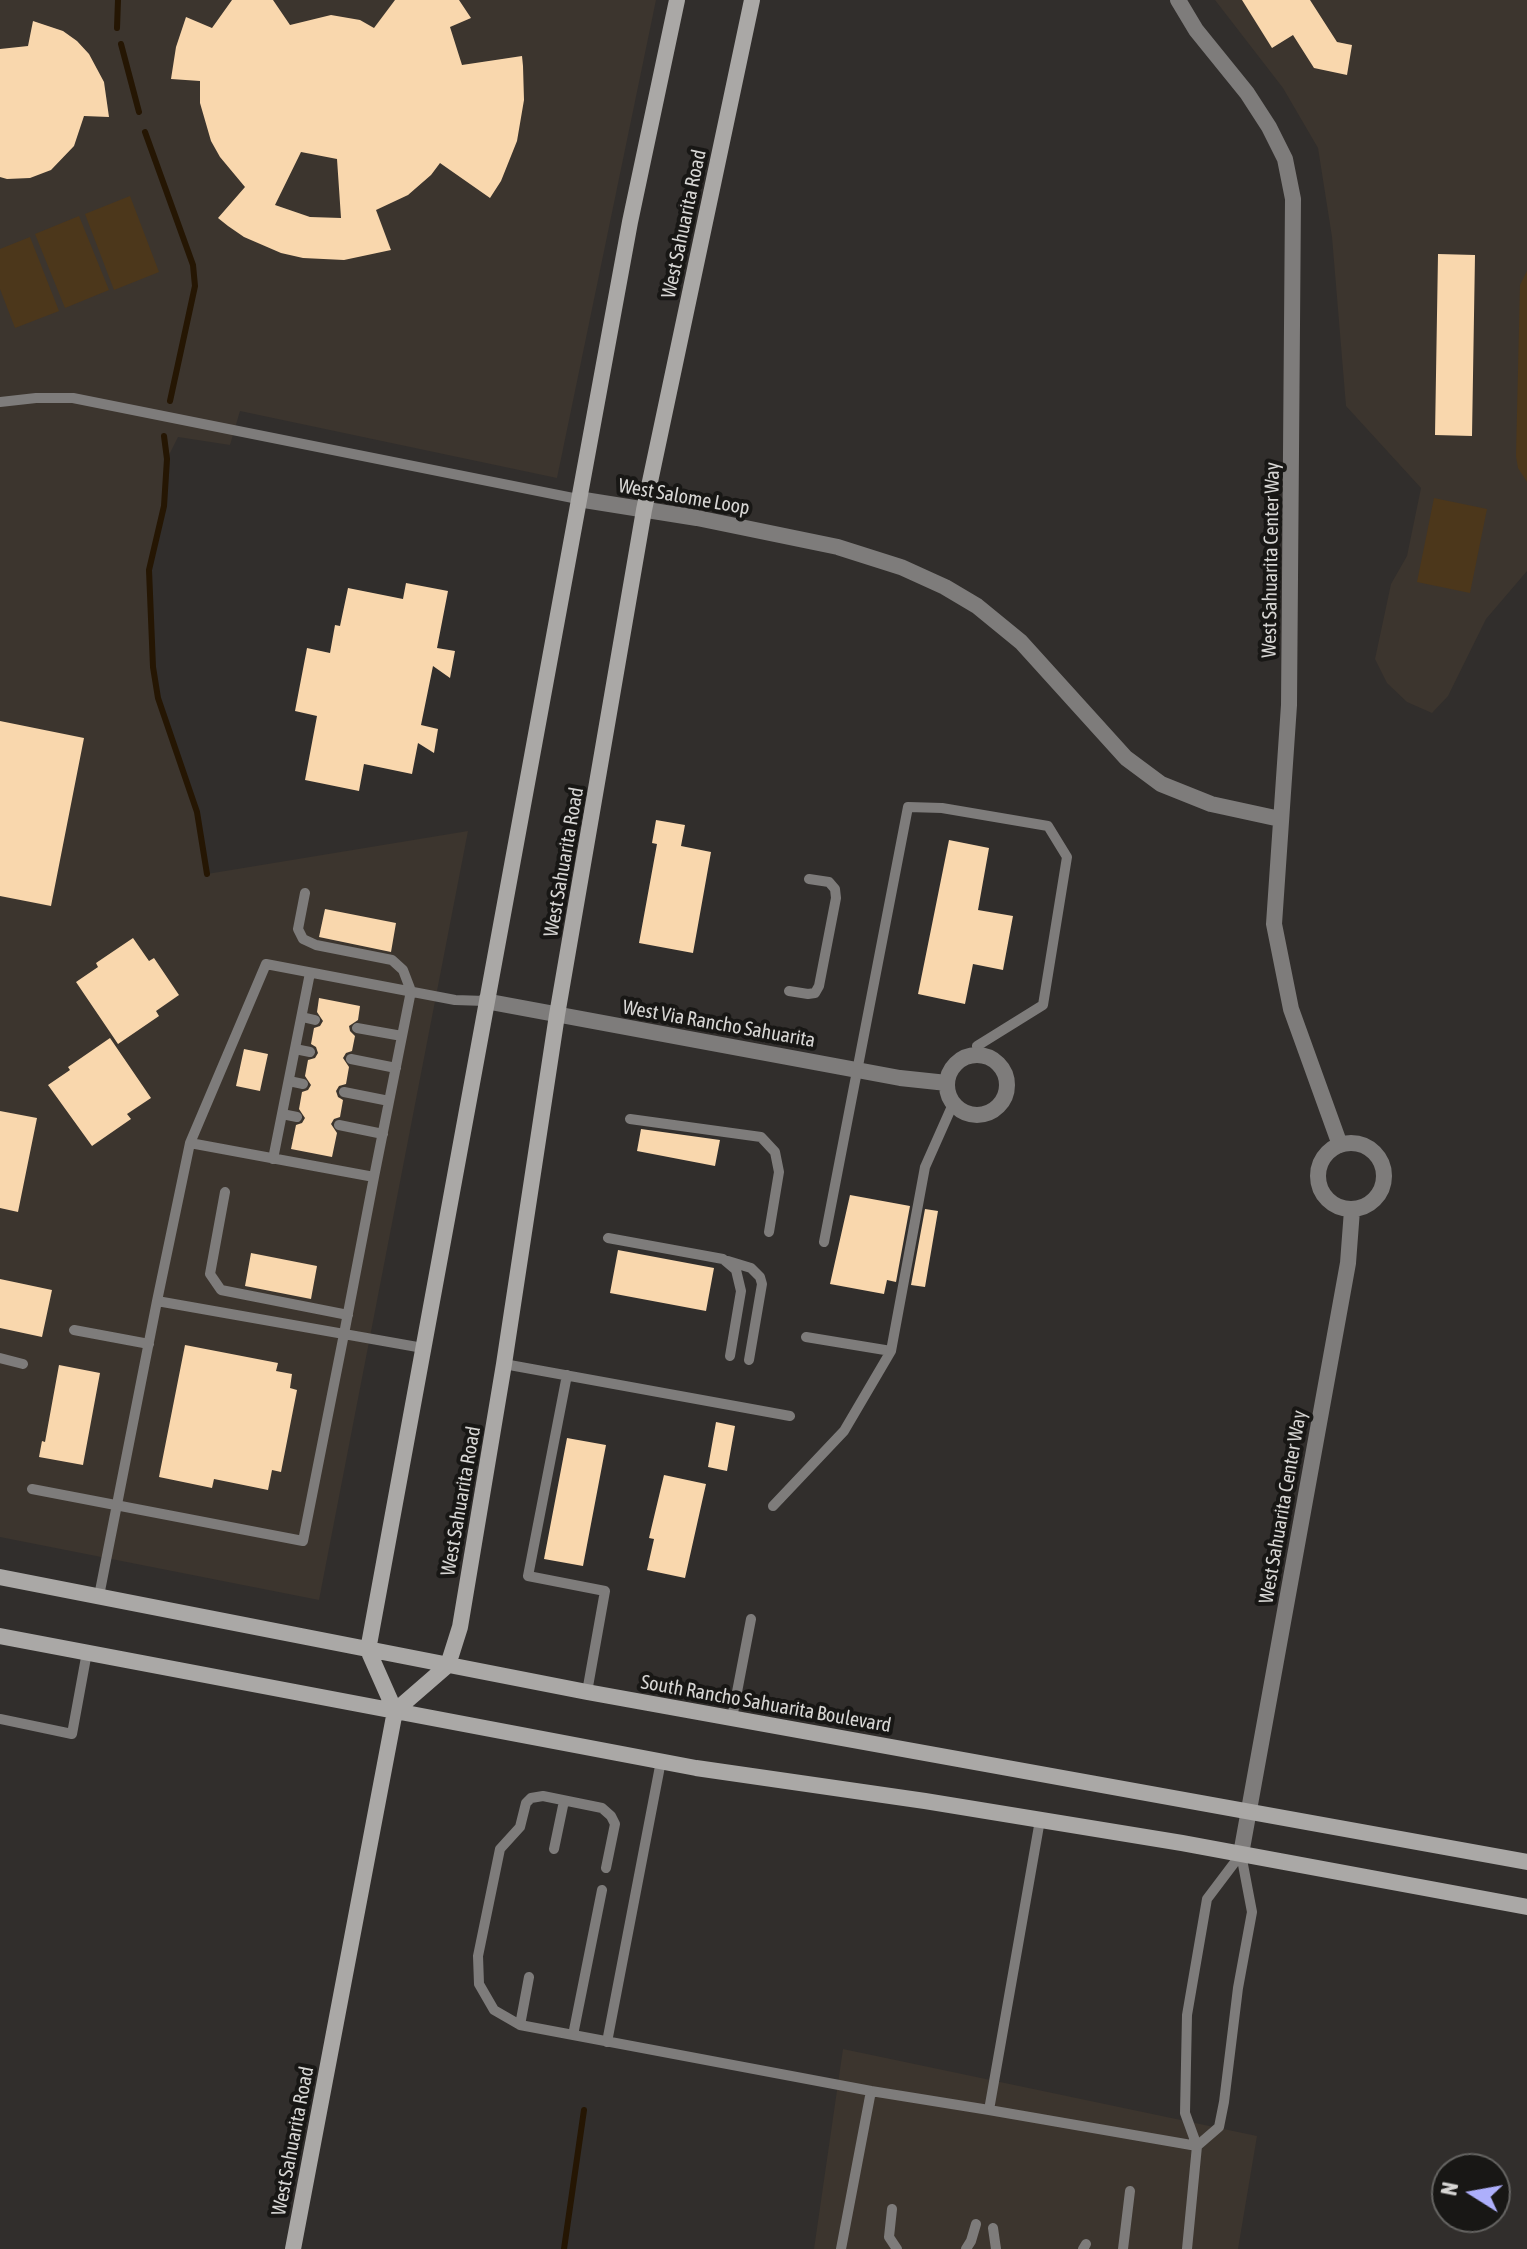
<!DOCTYPE html>
<html>
<head>
<meta charset="utf-8">
<style>
	body { margin:0 }
	#map { position:relative; width:1527px; height:2249px; overflow:hidden; background:#312e2c; font-family:"Asap Condensed",sans-serif }
	canvas { display:block }
	.north { position:absolute; left:1431px; top:2153px; width:80px; height:80px; box-sizing:border-box; background:#181715; border:2px solid #646361; border-radius:50%; rotate:281deg; font-size:22px; font-weight:700; line-height:32px; text-align:center; color:#d7d6d4 }
	.north::after { content:''; display:block; margin:auto; width:28px; height:36px; background:#adaffb; clip-path:polygon(50% 0,100% 100%,50% 72%,0 100%) }
</style>
</head>
<body>
<div id="map">
<canvas width="1527" height="2249"></canvas>
<div class="north">N</div>
</div>
<script>
const ctx = document.querySelector('canvas').getContext('2d');
ctx.lineJoin = 'round';
function paint(path, color) { ctx.fillStyle = color; ctx.fill(path, 'evenodd'); }
const toPath = rows => new Path2D(rows.map(r => 'M' + r).join(''));
function strokePath(path, color, width, dash) { ctx.strokeStyle = color; ctx.lineWidth = width; ctx.lineCap = dash ? 'butt' : 'round'; ctx.setLineDash(dash || []); ctx.stroke(path); }
function label(font, color, halo, rows, align = 'center') {
  ctx.font = font + ' "Asap Condensed",sans-serif'; ctx.lineWidth = 8; ctx.setLineDash([]); ctx.textBaseline = 'middle'; ctx.strokeStyle = halo; ctx.fillStyle = color; for (const [text, x, y, turn = 0] of rows) {
    ctx.save(); ctx.translate(x, y); ctx.rotate((+turn || 0) * Math.PI / 180); ctx.textAlign = isNaN(turn) ? turn : align; if (halo) ctx.strokeText(text, 0, 0); ctx.fillText(text, 0, 0); ctx.restore();
  }
}
const built = toPath([
	[0,0,656,0,557,478,240,411,230,445,178,437,167,459,164,506,149,570,153,667,158,698,197,812,207,874,468,831,319,1600,0,1537],
	[1215,0,1527,0,1527,571,1486,619,1448,696,1432,713,1407,702,1387,683,1375,659,1391,584,1407,556,1421,488,1346,406,1332,237,1318,148,1283,88],
	[843,2049,1257,2136,1238,2249,814,2249]
]);
const green = toPath([
	[130,196,159,272,114,290,85,214],
	[79,216,109,290,65,308,35,234],
	[30,237,59,311,15,328,0,289,0,249],
	[1527,271,1527,482,1518,468,1516,456,1520,285],
	[1434,498,1487,509,1470,593,1417,582]
]);
const stream = toPath([
	[117,28,118,0],
	[121,44,139,112],
	[145,132,193,265,195,286,170,401],
	[164,436,167,459,164,506,149,570,153,667,158,698,197,812,207,874],
	[564,2249,584,2110]
]);
const building = toPath([
	[232,0,273,0,290,25,331,15,360,20,374,28,395,0,459,0,471,18,450,27,462,65,522,56,523,66,524,100,517,141,501,181,490,198,440,163,431,175,408,195,376,210,391,250,344,260,303,258,281,253,244,237,228,226,218,218,245,187,220,157,211,141,200,103,200,81,171,79,176,47,186,17,212,28],
	[301,152,337,159,341,218,310,217,275,205],
	[1242,0,1310,0,1337,42,1352,45,1347,75,1314,68,1293,35,1272,48],
	[33,21,63,31,77,41,89,54,104,82,109,117,84,116,74,146,51,170,30,178,7,179,0,177,0,49,28,46],
	[1438,254,1475,255,1472,436,1435,435],
	[406,583,448,591,437,648,455,651,450,678,433,666,421,725,438,729,434,753,418,743,412,774,364,764,359,791,305,780,317,716,295,711,307,648,330,653,335,625,340,626,348,588,403,599],
	[0,721,84,738,51,906,0,896],
	[656,820,685,825,681,846,711,852,693,953,639,943,657,844,652,843],
	[949,840,989,848,978,910,1013,916,1003,970,973,964,965,1004,918,994],
	[325,909,396,923,391,952,319,937],
	[133,938,149,961,154,958,179,995,156,1011,159,1016,118,1044,76,982,98,967,96,963],
	[319,998,360,1006,358,1020,349,1026,350,1031,355,1036,352,1051,346,1053,343,1058,349,1067,346,1084,339,1086,336,1091,338,1097,343,1100,340,1117,334,1119,331,1124,337,1133,332,1157,291,1149,296,1125,302,1123,305,1118,299,1109,302,1092,308,1090,311,1085,305,1076,308,1060,315,1058,318,1053,316,1047,311,1044,314,1028,320,1026,323,1021,317,1012],
	[110,1038,151,1098,127,1114,131,1119,92,1146,48,1085,70,1070,68,1067],
	[244,1049,268,1054,260,1091,236,1086],
	[0,1111,37,1118,18,1212,0,1208],
	[641,1129,720,1140,715,1166,637,1151],
	[850,1195,910,1206,896,1282,887,1280,884,1294,830,1284],
	[925,1209,938,1211,925,1287,911,1285],
	[618,1250,714,1268,706,1311,610,1293],
	[251,1253,317,1266,311,1299,245,1286],
	[0,1279,52,1290,42,1337,0,1328],
	[185,1345,278,1363,276,1371,292,1374,290,1388,297,1390,281,1472,272,1470,268,1490,214,1479,212,1488,159,1477],
	[59,1365,100,1373,83,1465,39,1457,42,1441,45,1442],
	[716,1422,735,1426,727,1471,708,1467],
	[567,1438,606,1445,583,1566,544,1559],
	[664,1475,706,1484,685,1578,647,1570,654,1539,649,1538]
]);
const lane = toPath([
	[0,402,36,398,73,398,578,499],
	[305,893,298,929,303,939,316,945,392,960,403,970,411,991,374,1177],
	[789,991,808,994,815,993,819,986,836,898,835,889,829,882,809,879],
	[302,1017,315,1020],
	[357,1028,402,1036],
	[295,1049,310,1052],
	[351,1059,396,1068],
	[289,1081,303,1084],
	[344,1092,389,1101],
	[282,1114,297,1117],
	[630,1119,761,1137,775,1152,779,1172,769,1232],
	[339,1125,383,1134],
	[273,1159,310,973],
	[225,1192,210,1274,221,1290,348,1315],
	[608,1238,723,1259,736,1270,741,1291,730,1356],
	[824,1242,908,807,942,808,1048,826,1067,857,1043,1005,977,1046,980,1055],
	[728,1261,751,1268,760,1277,762,1284,749,1360],
	[74,1330,149,1344],
	[806,1337,891,1351],
	[423,1348,344,1334,374,1177,190,1143,266,964,455,1000,485,1001],
	[0,1358,23,1364],
	[504,1364,790,1416],
	[567,1375,528,1576,605,1591,587,1692],
	[32,1489,303,1541,344,1334,157,1301,190,1143],
	[773,1506,844,1431,891,1351,925,1167,953,1104],
	[99,1596,157,1301],
	[732,1718,751,1619],
	[0,1719,72,1734,87,1652],
	[1040,1820,989,2110,1197,2146],
	[554,1849,564,1801],
	[606,1868,615,1824,611,1816,602,1808,543,1796,531,1798,526,1803,520,1827,500,1849,478,1956,479,1984,494,2010,520,2025,871,2091],
	[520,2025,529,1977],
	[573,2035,602,1890],
	[607,2042,661,1761],
	[1197,2146,1219,2127,1224,2102,1238,1988,1252,1912,1241,1854],
	[892,2209,889,2237,897,2249],
	[993,2228,996,2249],
	[841,2249,871,2091,989,2110],
	[966,2249,971,2241,976,2224],
	[1083,2249,1086,2244],
	[1123,2249,1130,2191],
	[1187,2249,1197,2146,1185,2113,1187,2015,1207,1899,1241,1854]
]);
const street = toPath([
	[1178,0,1196,30,1247,93,1269,127,1285,159,1293,199,1289,705,1274,924,1291,1009,1340,1145],
	[578,499,697,518,838,547,901,567,945,587,977,606,1021,642,1126,758,1161,784,1211,804,1280,819],
	[485,1001,900,1078,947,1083],
	'947 1085a30 30 0 1 1 60 0a30 30 0 1 1-60 0Z',
	'1318 1176a33 33 0 1 1 66 0a33 33 0 1 1-66 0Z',
	[1241,1854,1348,1263,1352,1210]
]);
const secondary = toPath([
	[0,1577,587,1692,1527,1862],
	[0,1636,696,1768,925,1801,1182,1843,1527,1907],
	[395,1711,448,1665,460,1627,504,1364,557,1015,644,510,752,0],
	[293,2249,395,1711,368,1650,630,222,677,0]
]);
const streetNames = [
	["West Sahuarita Road",684,224,-78],
	["West Salome Loop",684,497,10],
	["West Sahuarita Center Way",1271,560,-89],
	["West Sahuarita Road",564,862,-80],
	["West Via Rancho Sahuarita",719,1024,10],
	["West Sahuarita Road",461,1501,-80],
	["West Sahuarita Center Way",1283,1507,-80],
	["South Rancho Sahuarita Boulevard",766,1704,10],
	["West Sahuarita Road",293,2141,-79]
];
paint(built, '#3c352e');
paint(green, '#4c371b');
strokePath(stream, '#251603', 6);
paint(building, '#f9d7ad');
strokePath(lane, '#7e7c7b', 10);
strokePath(street, '#7e7c7b', 16);
strokePath(secondary, '#aaa8a6', 16);
label('20px', '#d7d6d4', '#181715', streetNames);
</script>
</body>
</html>
